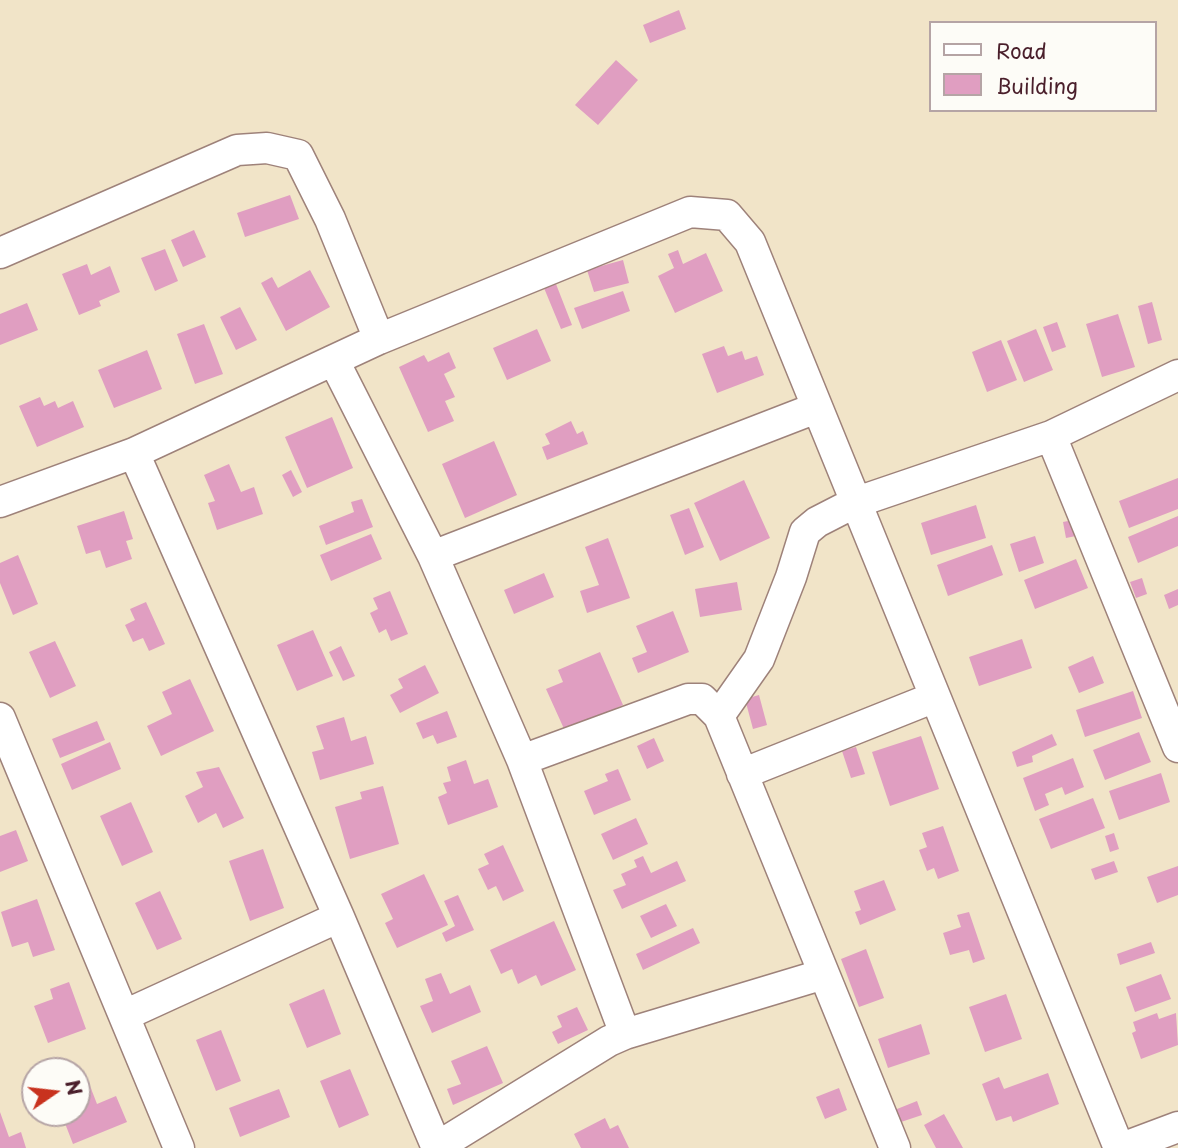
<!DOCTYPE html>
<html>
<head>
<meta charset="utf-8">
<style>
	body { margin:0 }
	#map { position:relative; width:1178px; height:1148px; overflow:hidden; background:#f1e4c8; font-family:"Playpen Sans",sans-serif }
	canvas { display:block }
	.legend { position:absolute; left:929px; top:21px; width:228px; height:91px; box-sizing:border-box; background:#fdfcf7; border:2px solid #b5a4a5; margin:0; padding:9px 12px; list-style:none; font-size:21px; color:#4a1f2b }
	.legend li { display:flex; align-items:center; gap:14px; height:35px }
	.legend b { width:35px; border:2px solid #b5a4a5 }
	.north { position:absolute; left:21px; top:1057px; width:70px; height:70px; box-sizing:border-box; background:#fdfcf7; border:2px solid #b5a4a5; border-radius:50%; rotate:76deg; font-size:19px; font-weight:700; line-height:28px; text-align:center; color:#4a1f2b }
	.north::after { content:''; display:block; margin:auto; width:24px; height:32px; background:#c8321e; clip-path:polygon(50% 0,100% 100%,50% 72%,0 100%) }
</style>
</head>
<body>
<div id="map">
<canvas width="1178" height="1148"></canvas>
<ul class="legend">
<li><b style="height:9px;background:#fff"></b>Road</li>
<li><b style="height:19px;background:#e09ec1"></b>Building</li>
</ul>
<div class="north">N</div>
</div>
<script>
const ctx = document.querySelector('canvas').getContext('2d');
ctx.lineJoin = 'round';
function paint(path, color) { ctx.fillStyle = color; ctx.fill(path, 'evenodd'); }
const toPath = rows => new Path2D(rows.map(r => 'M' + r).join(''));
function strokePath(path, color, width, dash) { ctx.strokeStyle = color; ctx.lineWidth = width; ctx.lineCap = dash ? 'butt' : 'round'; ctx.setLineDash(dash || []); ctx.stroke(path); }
const building = toPath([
	[679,10,686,29,650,43,643,25],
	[616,60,638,80,598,125,575,105],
	[290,195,299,219,245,237,237,213],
	[194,230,206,257,183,267,171,240],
	[165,249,178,281,155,291,141,258],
	[678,250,683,264,706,253,723,291,675,313,658,276,674,268,668,254],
	[623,260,629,283,594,292,587,270],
	[87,264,91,275,110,266,120,292,99,301,101,306,79,315,62,274],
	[310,270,330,307,286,331,261,283,272,277,278,288],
	[556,284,572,325,561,329,544,288],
	[623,291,630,311,582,329,574,308],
	[1152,302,1162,340,1148,344,1138,306],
	[27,303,38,330,0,345,0,314],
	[240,307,257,340,236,350,220,317],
	[1118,314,1135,367,1102,377,1086,324],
	[1057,322,1066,347,1052,352,1043,327],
	[204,324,223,374,195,384,177,334],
	[537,329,551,361,507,380,493,348],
	[1036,329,1053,370,1024,382,1007,341],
	[1001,340,1017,380,987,392,972,352],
	[724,346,728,356,742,351,745,360,757,356,764,375,717,393,702,354],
	[147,350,162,389,114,408,98,370],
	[449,352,456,368,444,374,455,397,445,401,454,421,428,432,399,367,424,355,428,362],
	[40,397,44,406,55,401,58,408,73,401,84,427,37,447,19,406],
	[332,417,353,468,307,488,285,437],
	[571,421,577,434,583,431,588,444,547,460,542,447,550,444,545,434],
	[494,441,517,495,465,518,442,464],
	[229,464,241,492,254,487,263,514,217,530,208,503,215,501,204,475],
	[291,470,302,492,293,497,282,475],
	[1178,478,1178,509,1129,528,1119,501],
	[744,480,770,538,720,561,694,503],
	[362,499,373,527,326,545,319,526,354,512,351,502],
	[976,505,986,538,931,555,921,523],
	[689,508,704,547,685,555,670,515],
	[124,511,133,539,126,541,132,559,106,568,100,550,86,554,77,526],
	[1178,516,1178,546,1138,563,1128,537],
	[1073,520,1076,536,1066,538,1063,522],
	[371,534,382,559,331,581,320,555],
	[1035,536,1044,563,1019,572,1010,544],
	[608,538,630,598,587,613,580,591,599,585,585,547],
	[992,545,1003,575,948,596,937,565],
	[18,555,38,604,13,615,0,583,0,563],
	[1076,559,1088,588,1035,609,1024,580],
	[544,573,554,597,514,614,504,590],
	[1142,578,1147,594,1136,598,1130,582],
	[737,582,742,610,700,617,695,589],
	[1178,589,1178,605,1169,609,1164,595],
	[390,591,408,634,391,641,386,629,379,633,370,613,378,609,373,598],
	[146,602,165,644,149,651,143,638,133,642,125,625,135,620,130,609],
	[673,611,689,652,638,673,632,658,647,652,636,626],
	[313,630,333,676,297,691,277,645],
	[1022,639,1032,668,979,686,969,657],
	[55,641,76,686,50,698,29,652],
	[341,646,355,676,343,681,329,652],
	[600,652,623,705,565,731,546,689,563,682,558,670],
	[1093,656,1104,683,1079,693,1068,667],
	[425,665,439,693,400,713,390,695,403,688,398,679],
	[190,679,214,731,161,756,147,726,172,714,162,692],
	[1133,691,1142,718,1085,737,1076,710],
	[759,695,767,725,753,729,745,699],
	[447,711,457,737,437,744,433,735,423,739,416,723],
	[344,717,351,741,366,736,374,764,320,780,312,752,324,749,316,726],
	[97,721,105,740,60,758,52,739],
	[1139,732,1151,762,1105,780,1093,750],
	[1052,734,1057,745,1032,756,1033,762,1017,767,1012,752],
	[921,736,939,789,890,806,872,752],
	[654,738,664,761,647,769,637,746],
	[110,742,121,769,72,790,61,764],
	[856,747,865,774,851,778,842,751],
	[1073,758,1084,787,1065,795,1062,787,1045,794,1049,805,1035,811,1023,778],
	[466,760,474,784,488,779,498,807,448,825,438,797,447,793,443,783,451,781,447,767],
	[219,767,244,818,223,828,216,813,198,823,185,796,203,787,196,772],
	[618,769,631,800,594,815,584,791,608,781,605,774],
	[1161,773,1170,802,1119,820,1109,791],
	[383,786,399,844,350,859,335,807,362,799,360,792],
	[1093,798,1105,828,1051,849,1039,819],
	[131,802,153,852,122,866,100,816],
	[636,818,648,844,613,860,601,834],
	[943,826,959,871,938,879,934,868,927,871,919,850,927,847,922,833],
	[16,830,28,861,0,872,0,836],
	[1114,833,1119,849,1110,852,1105,836],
	[503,845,524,891,503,901,496,886,488,890,478,869,489,864,484,854],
	[263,849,284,908,250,921,229,861],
	[643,856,651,873,677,861,686,881,622,909,613,890,626,885,621,874,637,867,634,860],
	[1114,861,1118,872,1095,880,1091,869],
	[1178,866,1178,895,1157,903,1147,877],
	[424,874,448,925,397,948,385,923,393,919,381,894],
	[884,880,896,910,860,925,855,912,861,910,854,891],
	[160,891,182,939,157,950,135,903],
	[458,895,474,930,446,942,442,933,455,926,444,901],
	[37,899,55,950,33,957,28,942,12,947,1,912],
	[666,904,677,926,651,938,640,916],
	[969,912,985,959,973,963,969,950,950,955,943,933,961,927,957,915],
	[554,921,576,970,541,986,536,975,518,984,512,969,501,974,490,950],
	[693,928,700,943,643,970,636,954],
	[1151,942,1155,953,1120,965,1117,954],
	[866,949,884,998,859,1007,841,959],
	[441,973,450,994,470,985,481,1012,432,1033,420,1006,433,1001,425,979],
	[1161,974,1171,999,1135,1012,1126,987],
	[69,982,86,1029,48,1043,34,1006,53,999,50,989],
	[324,989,341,1034,307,1048,289,1004],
	[1006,994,1022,1039,985,1052,969,1007],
	[577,1007,588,1030,558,1044,552,1032,562,1027,557,1016],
	[1157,1013,1159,1019,1176,1013,1178,1045,1141,1059,1132,1033,1136,1031,1133,1022],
	[921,1024,930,1054,888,1068,878,1039],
	[221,1030,241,1081,216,1091,196,1040],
	[487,1046,503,1083,453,1105,447,1089,461,1084,451,1061],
	[350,1069,369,1115,339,1128,320,1081],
	[85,1073,97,1104,116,1096,127,1122,73,1144,61,1113,77,1113,77,1076],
	[1048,1073,1059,1104,1013,1122,1011,1116,996,1121,982,1084,999,1077,1004,1089],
	[839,1088,847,1110,825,1119,816,1097],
	[279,1089,290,1117,240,1137,229,1108],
	[917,1101,922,1115,892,1125,887,1113],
	[0,1112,9,1137,21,1132,26,1148,0,1148],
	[944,1114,963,1148,936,1148,924,1125],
	[605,1118,610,1129,618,1125,629,1148,581,1148,574,1134]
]);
const minor = toPath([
	[0,253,237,150,267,148,298,155,330,219,379,339],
	[334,361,433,556,522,760,625,1034,609,1041,437,1147],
	[1178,375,1051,436,1178,747],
	[134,453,339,917,437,1148],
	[0,502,134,453,379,339,690,212,727,215,750,242,1119,1148],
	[433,556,816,408],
	[719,716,759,659,791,577,805,532,817,522,854,503,1051,436],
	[0,718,179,1148],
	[522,760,688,699,702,699,719,716,895,1148],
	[742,774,935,697],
	[125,1015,339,917],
	[625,1034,824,974],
	[1122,1148,1178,1127]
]);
paint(building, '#e09ec1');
strokePath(minor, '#9e827a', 33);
strokePath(minor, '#fff', 30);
</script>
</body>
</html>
